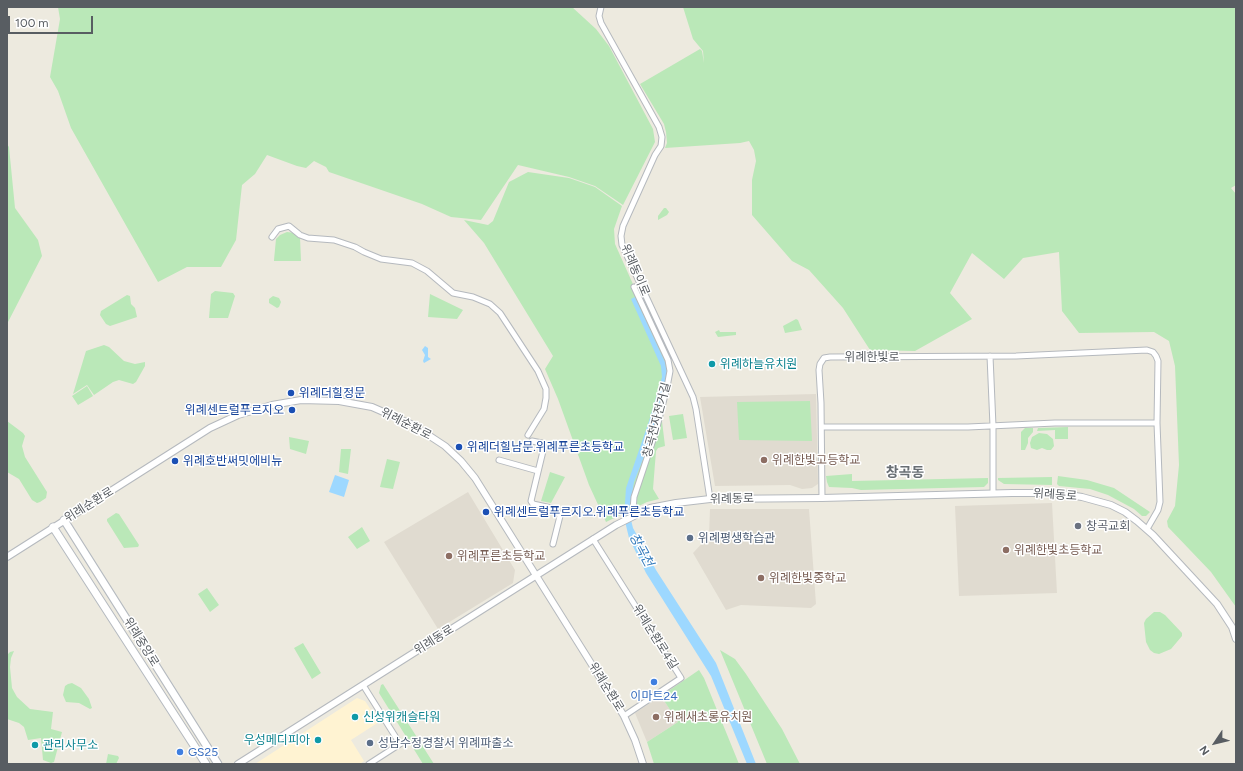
<!DOCTYPE html>
<html>
<head>
<meta charset="utf-8">
<style>
	body { margin:0 }
	#map { position:relative; width:1243px; height:771px; overflow:hidden; background:#edeadf; font-family:Figtree,sans-serif }
	canvas { display:block }
	.frame { position:absolute; inset:0; border:8px solid #585d62; pointer-events:none }
	.north { position:absolute; left:1195px; top:723px; width:40px; height:40px; -webkit-text-stroke:3px #fff; paint-order:stroke; rotate:235deg; font-size:11px; font-weight:700; line-height:16px; text-align:center; color:#585d62 }
	.north::after { content:''; display:block; margin:auto; width:14px; height:18px; background:#585d62; clip-path:polygon(50% 0,100% 100%,50% 72%,0 100%) }
	.scale { position:absolute; left:8px; top:16px; width:85px; height:18px; box-sizing:border-box; border:2px solid #585d62; border-top:0; padding-left:5px; font-size:12px; line-height:14px; white-space:nowrap; color:#585d62; -webkit-text-stroke:3px #fff; paint-order:stroke }
</style>
</head>
<body>
<div id="map">
<canvas width="1243" height="771"></canvas>
<div class="frame"></div>
<div class="north">N</div>
<div class="scale">100 m</div>
</div>
<script>
const ctx = document.querySelector('canvas').getContext('2d');
ctx.lineJoin = 'round';
function paint(path, color) { ctx.fillStyle = color; ctx.fill(path, 'evenodd'); }
const toPath = rows => new Path2D(rows.map(r => 'M' + r).join(''));
function strokePath(path, color, width, dash) { ctx.strokeStyle = color; ctx.lineWidth = width; ctx.lineCap = dash ? 'butt' : 'round'; ctx.setLineDash(dash || []); ctx.stroke(path); }
function label(font, color, halo, rows, align = 'center') {
  ctx.font = font + ' Figtree,"Noto Sans KR",sans-serif'; ctx.lineWidth = 3; ctx.setLineDash([]); ctx.textBaseline = 'middle'; ctx.strokeStyle = halo; ctx.fillStyle = color; for (const [text, x, y, turn = 0] of rows) {
    ctx.save(); ctx.translate(x, y); ctx.rotate((+turn || 0) * Math.PI / 180); ctx.textAlign = isNaN(turn) ? turn : align; if (halo) ctx.strokeText(text, 0, 0); ctx.fillText(text, 0, 0); ctx.restore();
  }
}
const commercial = toPath([
	[357,698,365,701,379,722,351,740,364,761,360,764,255,764]
]);
const education = toPath([
	[816,394,818,484,812,488,802,489,790,485,715,486,700,397],
	[468,492,515,570,513,583,438,629,384,542],
	[1052,503,1057,593,959,596,955,506],
	[710,509,809,509,816,604,811,608,741,605,726,610,693,553,709,536],
	[661,696,678,722,647,742,635,713]
]);
const green = toPath([
	[58,7,572,7,596,29,609,46,653,129,655,142,623,205,595,186,569,177,518,165,481,220,451,217,422,204,329,172,326,167,314,161,306,168,297,166,267,155,255,174,242,185,236,240,221,267,187,267,158,282,71,128,58,91,50,77,60,19],
	[683,7,1236,7,1236,185,1231,188,1236,194,1236,607,1211,572,1168,527,1167,521,1175,506,1179,465,1175,366,1169,341,1154,332,1079,333,1062,311,1059,252,1023,258,1004,279,972,253,950,293,972,319,915,351,870,350,843,308,809,270,792,261,752,215,752,180,756,161,754,150,749,141,740,143,665,148,667,143,666,132,664,124,640,84,700,49,702,51,704,63,703,51,693,39],
	[7,144,9,147,15,208,38,240,42,256,7,324],
	[528,172,569,178,595,187,622,206,614,229,615,244,671,369,669,389,661,413,665,446,658,448,656,451,653,489,659,499,647,502,606,522,589,485,558,399,545,369,553,356,484,243,464,220,488,225,493,221,509,182],
	[664,208,666,208,669,212,667,215,658,220,658,216],
	[287,232,295,233,300,237,301,261,274,261,274,260,276,239,280,235],
	[215,291,233,293,235,296,228,318,209,318,211,294],
	[430,294,463,310,457,319,428,317],
	[127,295,130,296,131,304,135,308,137,317,110,326,106,324,100,315,101,311],
	[273,296,279,298,281,302,279,307,277,308,269,303,269,299],
	[796,319,798,320,802,330,785,333,783,326],
	[719,330,720,332,736,332,736,335,718,337,715,332],
	[104,345,109,347,124,361,135,364,145,362,145,366,136,382,133,384,119,380,113,382,94,395,87,385,73,394,86,351],
	[87,386,93,396,78,405,72,396],
	[810,401,812,441,739,440,737,402],
	[683,414,687,438,673,440,669,416],
	[7,421,23,433,25,436,22,446,25,457,47,492,46,498,40,502,37,503,32,500,19,479,7,472],
	[1068,427,1068,439,1055,439,1055,430,1037,431,1038,428],
	[1025,428,1033,428,1033,432,1028,438,1028,443,1025,450,1021,450,1021,432],
	[1039,433,1047,434,1053,439,1054,446,1051,450,1047,450,1042,448,1037,450,1031,448,1030,443,1032,437],
	[289,437,309,441,306,454,290,449],
	[341,449,351,449,348,474,339,472],
	[387,459,400,462,393,489,380,487],
	[550,472,565,477,551,503,541,501],
	[852,474,852,481,988,478,988,483,984,487,861,490,852,488,829,487,827,482,826,476],
	[1058,476,1087,480,1114,488,1150,512,1146,516,1142,516,1134,509,1108,495,1090,489,1059,486,1057,484],
	[1052,477,1052,485,1004,484,998,480,998,478],
	[116,513,119,514,139,545,138,547,124,548,107,521,107,519],
	[362,527,370,541,357,549,348,537],
	[207,588,219,605,210,612,198,594],
	[1154,612,1160,612,1165,615,1182,633,1182,636,1171,649,1159,654,1154,653,1150,650,1146,642,1144,623,1146,619],
	[303,643,321,673,312,679,294,648],
	[720,650,735,659,746,674,782,729,800,764,767,764],
	[14,651,11,658,10,667,12,688,17,697,30,709,53,712,51,729,62,732,54,762,51,763,43,760,41,738,28,740,24,727,19,723,7,719,7,655,10,652],
	[699,670,704,678,739,764,654,764,647,742,678,722,661,696],
	[72,683,81,688,89,699,92,708,90,709,79,703,66,702,63,695,65,686,68,684],
	[383,684,434,764,423,764,379,693,381,685],
	[108,754,118,756,119,758,116,764,106,764]
]);
const water = toPath([
	[635,297,665,362,667,373,665,385,654,431,634,482,629,512,633,528,656,570,716,663,756,764,747,764,711,676,646,573,629,538,624,517,626,488,649,421,662,377,661,366,631,299],
	[425,346,428,348,428,357,431,359,424,363,423,361,425,355,422,350],
	[335,475,349,480,344,497,329,492]
]);
const minor = toPath([
	[601,7,599,16,601,23,659,127,662,137,661,146,655,155,623,226,621,236,622,245,693,397,696,409,710,499],
	[272,237,278,229,289,226,300,235,308,238,334,240,355,247,364,252,381,259,412,263,427,271,453,293,473,297,490,304,500,313,538,371,546,389,546,398,544,409,528,435],
	[990,356,993,426,993,493],
	[822,427,968,427,1055,423,1157,423],
	[532,441,542,443,544,447,531,501,533,504,556,509,560,516,553,544],
	[499,460,538,471],
	[822,498,821,403,819,370,820,364,824,358,830,357,1016,356,1147,350,1153,352,1156,356,1158,361,1157,423,1160,502,1158,510,1147,529],
	[633,510,634,497,656,431,667,387,670,371,668,360,634,287],
	[593,539,681,678,624,716],
	[363,685,400,744,369,764]
]);
const tertiary = toPath([
	[7,557,210,428,238,415,272,405,301,400,339,401,372,407,413,425,445,446,461,461,475,478,624,716,635,740,643,764],
	[238,764,616,525,650,508,676,503,710,499,822,498,1012,493,1056,493,1082,497,1111,505,1125,512,1137,521,1153,535,1217,604,1232,627,1236,639]
]);
const secondary = toPath([
	[64,520,218,764],
	[53,527,206,764]
]);
const markers = [
	[712,364,4,"#0f9aa8"],
	[291,393,4,"#1a4fb4"],
	[292,410,4,"#1a4fb4"],
	[459,447,4,"#1a4fb4"],
	[764,460,4,"#8d6e63"],
	[175,461,4,"#1a4fb4"],
	[486,512,4,"#1a4fb4"],
	[1078,526,4,"#6b7280"],
	[690,538,4,"#5c6f8a"],
	[1006,550,4,"#8d6e63"],
	[449,556,4,"#8d6e63"],
	[761,578,4,"#8d6e63"],
	[654,682,4,"#3f7fe0"],
	[355,717,4,"#0f9aa8"],
	[656,717,4,"#8d6e63"],
	[318,740,4,"#0f9aa8"],
	[370,743,4,"#5c6f8a"],
	[35,745,4,"#0f9aa8"],
	[180,752,4,"#3f7fe0"]
];
const streetNames = [
	["위례동이로",635,270,67],
	["위례한빛로",872,357],
	["창곡천자전거길",657,420,-75],
	["위례순환로",406,424,27],
	["위례동로",1055,495,4],
	["위례동로",732,499,-1],
	["위례순환로",89,505,-32],
	["위례순환로4길",655,637,58],
	["위례동로",434,640,-32],
	["위례중앙로",141,642,58],
	["위례순환로",606,687,58]
];
const cultureNames = [
	["위례하늘유치원",720,364],
	["신성위캐슬타워",363,717],
	["우성메디피아",310,740,"right"],
	["관리사무소",43,745]
];
const transitNames = [
	["위례더힐정문",299,393],
	["위례센트럴푸르지오",284,410,"right"],
	["위례더힐남문.위례푸른초등학교",467,447],
	["위례호반써밋에비뉴",183,461],
	["위례센트럴푸르지오.위례푸른초등학교",494,512]
];
const educationNames = [
	["위례한빛고등학교",772,460],
	["위례한빛초등학교",1014,550],
	["위례푸른초등학교",457,556],
	["위례한빛중학교",769,578],
	["위례새초롱유치원",664,717]
];
const worshipNames = [
	["창곡교회",1086,526]
];
const serviceNames = [
	["위례평생학습관",698,538],
	["성남수정경찰서 위례파출소",378,743]
];
const shopNames = [
	["이마트24",654,696],
	["GS25",188,752,"left"]
];
const waterNames = [
	["창곡천",641,550,62]
];
const quarterNames = [
	["창곡동",905,473]
];
paint(commercial, '#fff3d2');
paint(education, '#e0dbd0');
paint(green, '#bae8b8');
paint(water, '#9dd8ff');
strokePath(minor, '#b5b9be', 7);
strokePath(tertiary, '#b5b9be', 8);
strokePath(secondary, '#b5bac0', 9);
strokePath(minor, '#fff', 5);
strokePath(tertiary, '#fff', 6);
strokePath(secondary, '#fff', 7);
for (const [x, y, r, color] of markers) { const dot = new Path2D(); dot.arc(x, y, r, 0, 2 * Math.PI); ctx.fillStyle = color; ctx.fill(dot); strokePath(dot, '#fff', 1.5); }
label('12px', '#585d62', '#fff', streetNames);
label('12px', '#0d838f', '#fff', cultureNames, 'left');
label('12px', '#164399', '#fff', transitNames, 'left');
label('12px', '#785e54', '#fff', educationNames, 'left');
label('12px', '#5b616d', '#fff', worshipNames, 'left');
label('12px', '#4e5e75', '#fff', serviceNames, 'left');
label('12px', '#366cbe', '#fff', shopNames);
label('italic 13px', '#3179bb', '#fff', waterNames);
label('bold 14px', '#696f74', '#fff', quarterNames);
</script>
</body>
</html>
